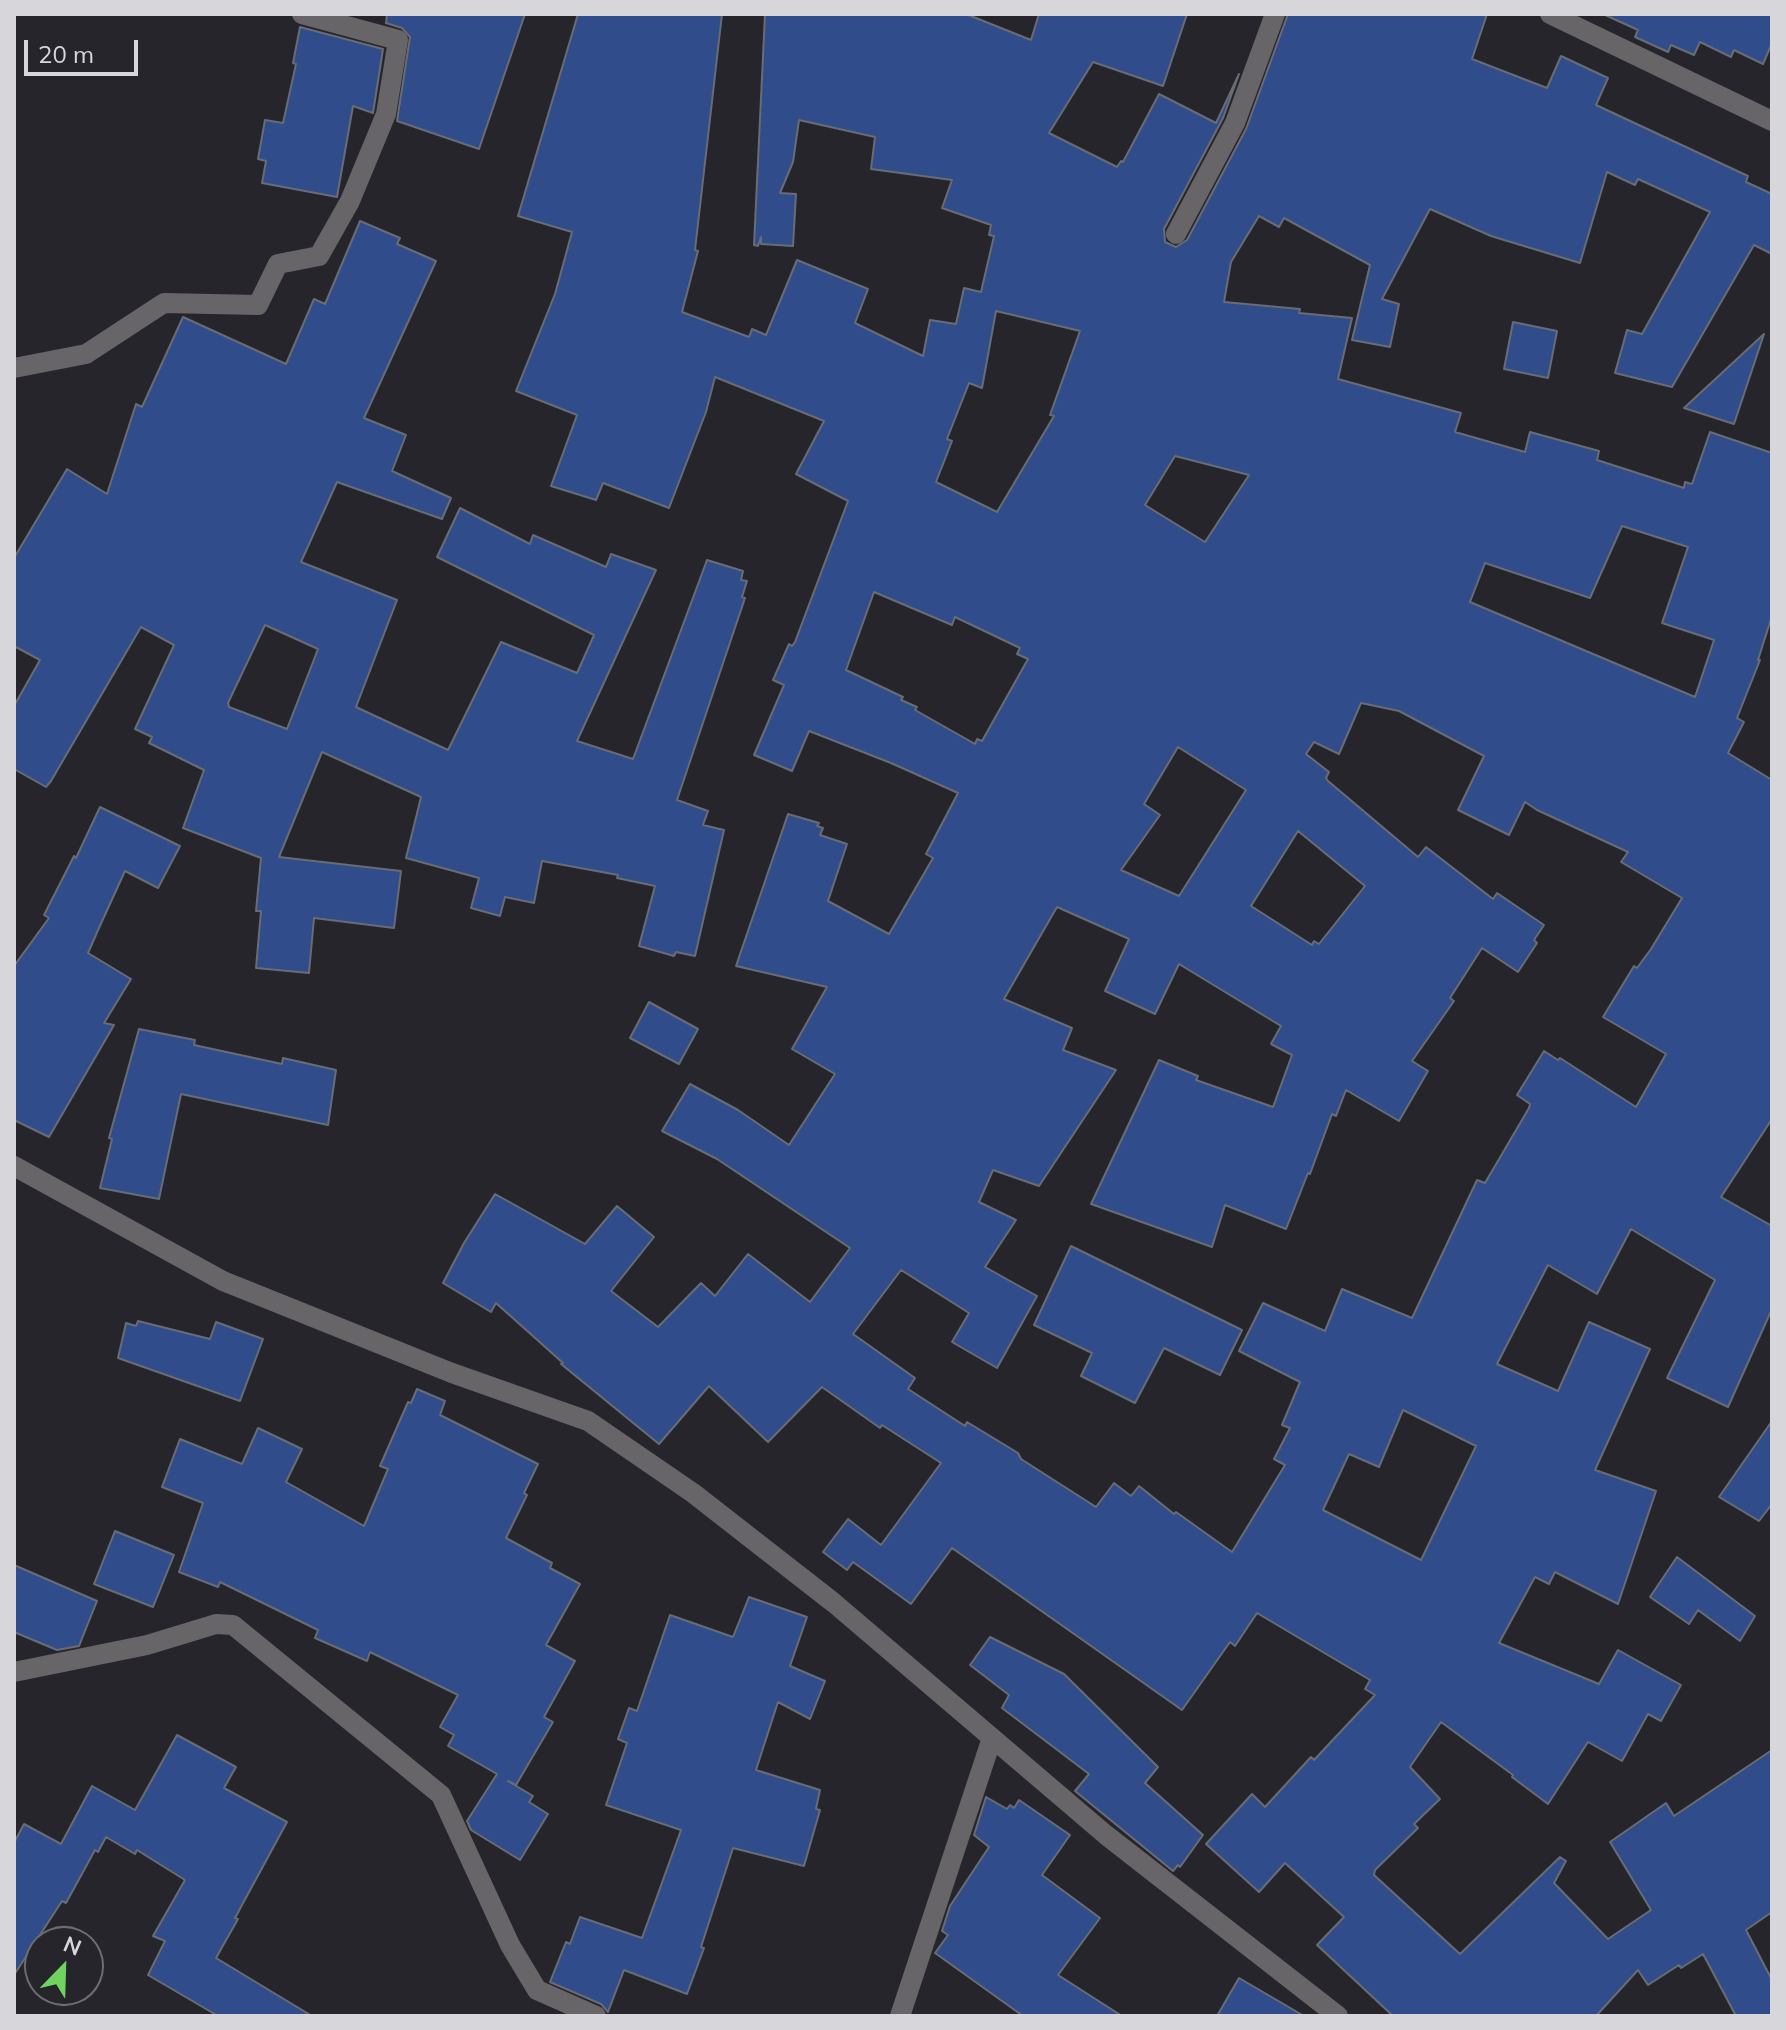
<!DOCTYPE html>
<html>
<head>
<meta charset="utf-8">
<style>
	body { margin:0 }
	#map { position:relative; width:1786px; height:2030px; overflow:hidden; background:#26252c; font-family:Mulish,sans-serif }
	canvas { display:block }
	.frame { position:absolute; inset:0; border:16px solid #d7d6db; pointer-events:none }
	.north { position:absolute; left:24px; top:1926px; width:80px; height:80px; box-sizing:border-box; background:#26252c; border:2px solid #6d6c72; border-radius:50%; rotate:23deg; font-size:22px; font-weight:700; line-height:32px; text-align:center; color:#d7d6db }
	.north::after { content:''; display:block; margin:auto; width:28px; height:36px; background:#70d35f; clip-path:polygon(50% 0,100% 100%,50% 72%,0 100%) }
	.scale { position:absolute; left:24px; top:40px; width:114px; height:36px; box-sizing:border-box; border:4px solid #d7d6db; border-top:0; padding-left:10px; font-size:24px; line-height:28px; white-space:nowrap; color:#d7d6db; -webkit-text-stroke:6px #26252c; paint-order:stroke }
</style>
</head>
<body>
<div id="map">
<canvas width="1786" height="2030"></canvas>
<div class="frame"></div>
<div class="north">N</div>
<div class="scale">20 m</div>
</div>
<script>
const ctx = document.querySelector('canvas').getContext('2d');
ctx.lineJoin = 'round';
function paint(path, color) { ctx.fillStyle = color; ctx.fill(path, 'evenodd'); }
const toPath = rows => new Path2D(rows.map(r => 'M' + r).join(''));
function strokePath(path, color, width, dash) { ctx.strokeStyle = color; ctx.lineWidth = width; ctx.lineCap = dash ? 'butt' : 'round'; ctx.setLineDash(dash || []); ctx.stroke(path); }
const building = toPath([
	[387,14,525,14,479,149,397,121,410,37,402,28,386,23,387,14],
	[578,14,722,14,695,250,698,251,682,312,749,337,752,329,766,335,797,260,868,289,855,323,923,356,930,320,956,324,964,288,981,292,994,236,989,235,991,225,942,208,952,180,871,169,875,137,799,120,793,162,780,193,796,194,793,246,761,244,761,237,758,246,754,245,765,14,966,14,1031,40,1039,14,1187,14,1163,86,1093,62,1049,133,1117,167,1121,161,1123,162,1159,94,1216,123,1239,74,1223,118,1164,229,1165,242,1176,247,1187,240,1246,129,1288,14,1487,14,1472,59,1547,88,1561,56,1608,78,1596,105,1748,176,1746,182,1772,194,1772,254,1754,245,1672,387,1615,373,1627,330,1642,334,1710,212,1638,179,1635,185,1607,172,1580,263,1491,236,1430,209,1382,299,1399,304,1390,347,1352,340,1370,265,1284,218,1279,227,1259,216,1231,262,1224,302,1300,309,1299,313,1352,318,1338,379,1461,413,1455,432,1525,452,1530,432,1599,451,1597,460,1684,488,1685,482,1692,484,1710,432,1772,453,1772,616,1758,660,1760,660,1737,718,1744,722,1728,753,1772,780,1772,1119,1721,1197,1772,1226,1772,1309,1728,1407,1667,1378,1715,1280,1631,1229,1597,1294,1548,1265,1497,1364,1558,1391,1589,1322,1650,1349,1595,1470,1656,1491,1618,1604,1555,1572,1549,1584,1535,1577,1499,1643,1599,1684,1618,1650,1681,1685,1661,1721,1648,1714,1622,1761,1588,1742,1548,1804,1512,1777,1513,1775,1441,1722,1410,1767,1440,1799,1414,1824,1418,1828,1375,1870,1374,1875,1460,1954,1560,1857,1566,1861,1554,1883,1608,1939,1651,1910,1610,1842,1666,1803,1674,1816,1772,1750,1772,1912,1746,1930,1772,1980,1772,2016,1736,2016,1703,1954,1681,1968,1679,1965,1648,1985,1638,1970,1596,2016,1393,2016,1317,1945,1344,1917,1285,1863,1259,1892,1206,1844,1252,1794,1265,1807,1311,1757,1314,1760,1375,1695,1365,1689,1370,1680,1257,1613,1235,1646,1230,1642,1182,1710,952,1548,911,1604,853,1562,847,1570,823,1552,848,1519,881,1545,941,1463,882,1425,880,1428,822,1387,768,1442,709,1386,659,1444,561,1364,563,1363,496,1303,491,1312,443,1283,464,1243,495,1194,585,1244,617,1206,654,1237,611,1291,658,1327,701,1283,715,1296,748,1254,810,1302,850,1248,717,1159,662,1131,690,1084,738,1110,789,1145,835,1074,792,1049,827,987,736,966,788,814,819,823,817,826,823,828,820,835,847,844,828,901,889,934,933,858,926,854,958,793,891,763,809,731,792,771,754,755,784,685,773,680,789,644,792,646,795,642,848,501,796,474,824,421,715,377,706,412,669,508,603,483,596,500,551,486,577,415,516,391,555,294,572,232,518,216,578,14],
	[996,311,1080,331,1050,415,1054,416,997,512,936,482,952,441,947,439,969,383,982,388,996,311],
	[1175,456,1249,475,1205,542,1145,505,1175,456],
	[1622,526,1688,547,1662,623,1714,640,1695,697,1470,602,1485,563,1590,598,1622,526],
	[874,592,952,625,955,617,1020,648,1017,654,1028,659,982,741,977,739,975,744,915,710,917,707,901,700,903,697,846,670,874,592],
	[1361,703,1399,711,1484,756,1458,810,1509,835,1525,802,1537,810,1628,852,1621,862,1682,898,1651,949,1637,968,1634,966,1603,1017,1666,1054,1636,1107,1560,1058,1558,1060,1544,1051,1517,1095,1530,1104,1529,1108,1485,1183,1477,1180,1412,1318,1342,1289,1325,1331,1263,1303,1239,1351,1300,1382,1282,1425,1290,1428,1274,1459,1285,1465,1232,1552,1176,1512,1174,1514,1139,1486,1131,1496,1114,1483,1096,1507,1021,1459,1018,1453,967,1422,965,1426,908,1389,915,1378,853,1334,901,1270,969,1313,952,1342,997,1368,1037,1296,985,1267,1016,1220,979,1202,993,1170,1039,1186,1116,1070,1063,1050,1072,1028,1004,999,1057,907,1129,939,1105,991,1155,1014,1179,964,1281,1026,1271,1044,1292,1055,1273,1107,1196,1080,1198,1076,1159,1060,1091,1204,1212,1247,1225,1205,1286,1229,1308,1173,1310,1174,1332,1114,1336,1116,1346,1090,1399,1121,1428,1071,1412,1061,1454,1001,1450,998,1482,948,1518,972,1537,943,1534,940,1544,925,1497,893,1493,899,1426,847,1418,857,1328,781,1326,778,1329,772,1306,754,1314,742,1339,754,1361,703],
	[1178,747,1246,790,1179,896,1121,870,1160,815,1144,804,1178,747],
	[1298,831,1365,886,1319,944,1314,941,1312,945,1251,906,1298,831],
	[1403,1410,1476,1446,1421,1560,1323,1510,1349,1454,1379,1467,1403,1410],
	[1603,14,1772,14,1772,43,1763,64,1734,50,1731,57,1700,42,1694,55,1671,45,1668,52,1635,37,1638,30,1603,14],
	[300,27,383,49,373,113,353,106,337,197,262,183,266,161,258,159,265,120,283,123,296,64,293,63,300,27],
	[360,221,400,238,397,244,436,261,364,418,406,435,392,471,451,498,442,519,337,482,301,562,397,600,356,707,448,750,501,642,577,673,594,635,437,557,460,508,530,544,533,535,606,567,611,554,656,570,577,741,633,759,707,560,743,571,741,580,747,581,742,597,745,598,677,800,708,811,703,825,724,830,695,956,676,952,674,956,639,946,655,886,617,878,618,875,542,861,534,903,505,897,500,916,471,908,479,878,406,858,421,797,322,752,279,857,401,871,394,928,314,918,309,973,256,968,261,911,256,911,261,858,183,828,204,770,149,743,152,737,135,729,174,645,141,627,51,781,46,787,14,769,14,706,40,660,14,646,14,558,67,469,107,494,136,404,142,407,183,317,286,364,314,299,325,304,360,221],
	[265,625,318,649,287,729,229,707,228,703,265,625],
	[1513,322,1557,331,1548,378,1504,369,1513,322],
	[1764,334,1734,424,1684,408,1764,334],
	[100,807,180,846,158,888,125,871,99,928,88,953,131,979,104,1023,114,1025,49,1137,14,1120,14,966,49,918,44,915,74,856,76,858,100,807],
	[649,1002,698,1029,679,1064,630,1038,649,1002],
	[139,1029,195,1040,194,1045,282,1064,283,1058,336,1070,328,1125,181,1094,159,1199,100,1188,112,1139,109,1138,139,1029],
	[1071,1246,1242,1330,1220,1375,1164,1348,1135,1403,1081,1376,1092,1353,1034,1325,1071,1246],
	[138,1321,210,1339,216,1322,263,1339,240,1401,118,1358,126,1323,136,1326,138,1321],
	[417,1389,445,1401,440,1415,538,1464,524,1493,527,1495,506,1538,552,1563,550,1568,580,1584,546,1645,575,1661,544,1717,553,1722,516,1785,508,1781,533,1796,529,1802,548,1814,520,1860,471,1830,467,1821,497,1774,448,1746,454,1735,440,1727,458,1695,370,1652,367,1661,315,1638,318,1630,220,1582,218,1587,179,1572,203,1503,162,1487,180,1439,242,1464,258,1428,302,1449,286,1482,364,1526,388,1469,380,1466,408,1402,411,1403,417,1389],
	[1772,1421,1772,1504,1759,1521,1719,1497,1772,1421],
	[115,1531,174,1555,153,1607,94,1584,115,1531],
	[1677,1557,1755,1616,1740,1641,1698,1610,1689,1624,1650,1597,1677,1557],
	[14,1565,97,1601,79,1646,57,1650,14,1632,14,1565],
	[749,1597,807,1617,790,1666,825,1681,810,1719,778,1702,756,1770,820,1790,816,1809,820,1810,804,1866,733,1848,701,1947,704,1948,687,1994,624,1970,608,2012,601,2004,550,1982,566,1942,570,1944,580,1917,642,1938,681,1830,606,1805,627,1743,618,1739,629,1708,637,1711,670,1615,733,1637,749,1597],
	[990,1637,1064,1674,1158,1767,1145,1783,1203,1835,1180,1867,1178,1865,1173,1871,1075,1791,1089,1774,1002,1708,1009,1695,970,1665,990,1637],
	[177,1735,236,1767,224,1788,287,1822,235,1918,238,1919,216,1958,312,2016,218,2016,148,1975,165,1941,153,1936,185,1880,137,1850,135,1854,106,1837,98,1852,95,1850,66,1903,62,1901,14,1975,14,1843,24,1824,61,1844,92,1786,135,1810,177,1735],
	[986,1797,1007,1809,1010,1805,1014,1808,1019,1800,1070,1835,1042,1875,1100,1918,1058,1975,1122,2016,1023,2016,935,1953,948,1935,942,1931,950,1906,989,1847,974,1835,986,1797],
	[1239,1978,1304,2016,1217,2016,1239,1978]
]);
const minor = toPath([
	[1550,14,1772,121],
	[1176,234,1235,123,1275,14],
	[14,368,86,354,164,303,258,305,278,264,319,256,350,201,386,114,398,40,302,14],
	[14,1166,223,1281,452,1373,588,1421,693,1493,834,1603,1106,1835,1338,2016],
	[14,1672,147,1645,216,1624,233,1625,441,1795,510,1945,537,1990,596,2016],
	[900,2016,992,1738]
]);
paint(building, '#314c8b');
strokePath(building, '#686c74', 2);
strokePath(minor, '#686568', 20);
</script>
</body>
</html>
